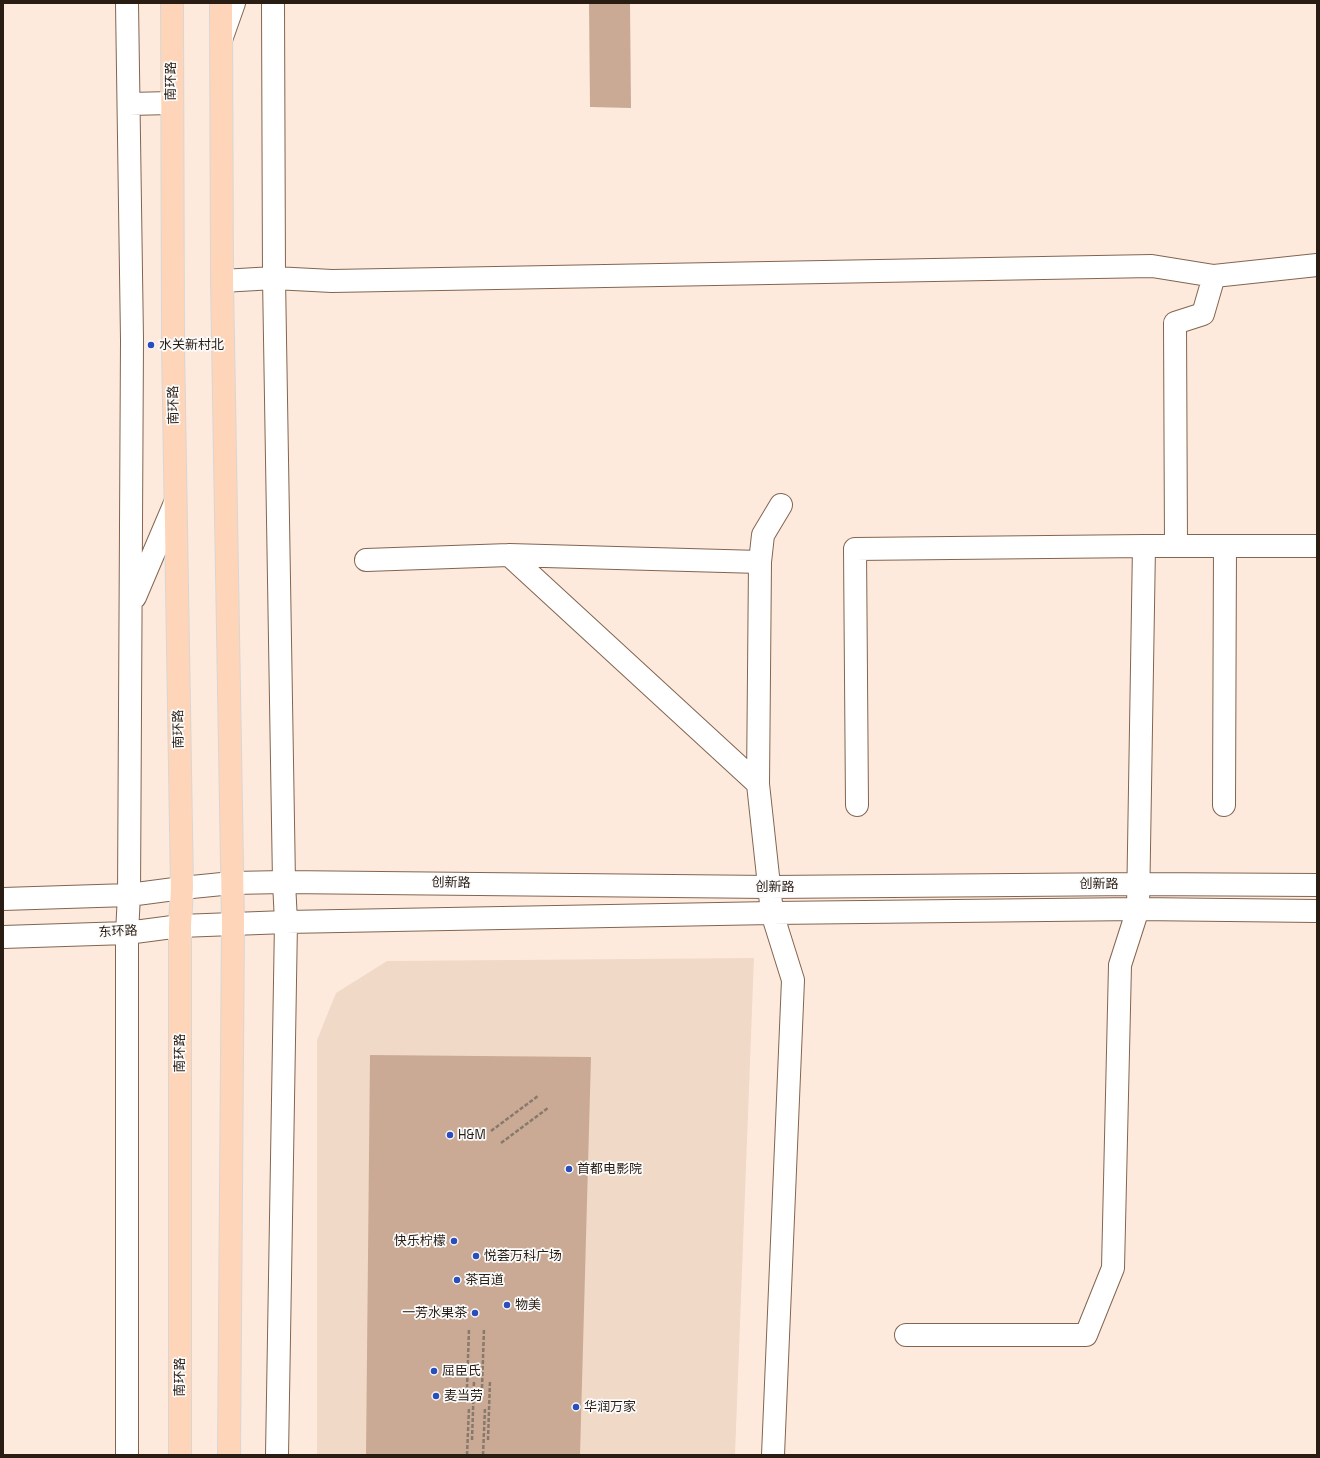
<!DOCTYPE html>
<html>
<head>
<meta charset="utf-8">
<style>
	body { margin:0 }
	#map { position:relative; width:1320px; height:1458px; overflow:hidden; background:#feeadc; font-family:"Space Grotesk",sans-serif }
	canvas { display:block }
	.frame { position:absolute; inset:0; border:4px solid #281c13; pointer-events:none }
</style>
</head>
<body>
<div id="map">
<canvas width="1320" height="1458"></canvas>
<div class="frame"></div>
</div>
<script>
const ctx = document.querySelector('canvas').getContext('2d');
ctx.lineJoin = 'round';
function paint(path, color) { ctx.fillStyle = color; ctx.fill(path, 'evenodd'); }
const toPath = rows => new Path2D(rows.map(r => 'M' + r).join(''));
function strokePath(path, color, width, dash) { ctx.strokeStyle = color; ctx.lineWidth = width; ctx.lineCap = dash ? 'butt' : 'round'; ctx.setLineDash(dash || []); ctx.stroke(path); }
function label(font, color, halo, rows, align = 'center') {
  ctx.font = font + ' "Space Grotesk","Noto Sans SC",sans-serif'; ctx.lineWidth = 3.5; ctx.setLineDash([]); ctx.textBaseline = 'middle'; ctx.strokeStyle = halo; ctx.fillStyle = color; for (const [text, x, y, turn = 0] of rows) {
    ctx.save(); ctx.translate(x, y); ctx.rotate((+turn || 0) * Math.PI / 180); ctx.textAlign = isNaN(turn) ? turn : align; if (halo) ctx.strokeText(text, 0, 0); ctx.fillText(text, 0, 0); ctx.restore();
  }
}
const built = toPath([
	[754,958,735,1455,317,1455,317,1040,336,993,387,961]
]);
const building = toPath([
	[589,3,630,3,631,108,590,107],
	[370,1055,591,1057,580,1455,366,1455]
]);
const path = toPath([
	[491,1131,538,1096],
	[501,1143,548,1108],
	[467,1388,469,1329],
	[482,1388,484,1329],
	[472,1440,474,1381],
	[488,1440,490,1380],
	[467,1455,469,1408],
	[483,1455,485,1408]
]);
const minor = toPath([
	[127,3,132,340,129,895,127,933,127,1455],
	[273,3,274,278,284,882,286,922,277,1455],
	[222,37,234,3],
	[129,104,171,103],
	[222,281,274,278,332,281,1152,266,1214,276,1317,265],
	[1176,546,1175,323,1203,314,1214,276],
	[509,555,758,784,772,913,793,980,773,1455],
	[366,560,509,555,760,562],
	[135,597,175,503],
	[758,784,760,562,763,535,781,505],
	[857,805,855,549,1144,546,1317,546],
	[1224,805,1225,546],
	[3,899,129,895,182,888,232,883,284,882,769,887,1138,884,1317,885],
	[3,937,127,933,180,926,286,922,772,913,1138,909,1317,911],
	[906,1335,1086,1335,1113,1268,1120,965,1138,909,1144,546]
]);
const major = toPath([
	[172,3,173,345,182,888,180,926,180,1455],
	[221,3,222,281,233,923,229,1455]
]);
const markers = [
	[151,345,4,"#2b4ebd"],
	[450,1135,4,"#2b4ebd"],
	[569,1169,4,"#2b4ebd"],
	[454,1241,4,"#2b4ebd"],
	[476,1256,4,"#2b4ebd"],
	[457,1280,4,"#2b4ebd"],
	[507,1305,4,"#2b4ebd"],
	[475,1313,4,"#2b4ebd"],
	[434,1371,4,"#2b4ebd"],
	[436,1396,4,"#2b4ebd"],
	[576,1407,4,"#2b4ebd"]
];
const streetNames = [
	["南环路",171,81,-90],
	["南环路",174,405,-91],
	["南环路",179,729,-91],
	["创新路",451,883,1],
	["创新路",1099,884],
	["创新路",775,887],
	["东环路",118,932,-3],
	["南环路",180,1053,-90],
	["南环路",180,1377,-90]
];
const poiNames = [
	["水关新村北",159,345],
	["H&M",458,1135],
	["首都电影院",577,1169],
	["快乐柠檬",446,1241,"right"],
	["悦荟万科广场",484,1256],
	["茶百道",465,1280],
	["物美",515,1305],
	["一芳水果茶",467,1313,"right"],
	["屈臣氏",442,1371],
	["麦当劳",444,1396],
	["华润万家",584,1407]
];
paint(built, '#f1d9c8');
paint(building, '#caaa95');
strokePath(minor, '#826551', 24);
strokePath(major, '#d8d6d5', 24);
strokePath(path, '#88796d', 2.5, [4, 2]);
strokePath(minor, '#fff', 22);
strokePath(major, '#fed5b8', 22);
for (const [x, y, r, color] of markers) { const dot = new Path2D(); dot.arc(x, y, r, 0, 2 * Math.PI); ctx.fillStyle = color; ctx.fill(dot); strokePath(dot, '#fbfbfb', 1.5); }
label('13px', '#281c13', '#fbfbfb', streetNames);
label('13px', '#281c13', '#fbfbfb', poiNames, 'left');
</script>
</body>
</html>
